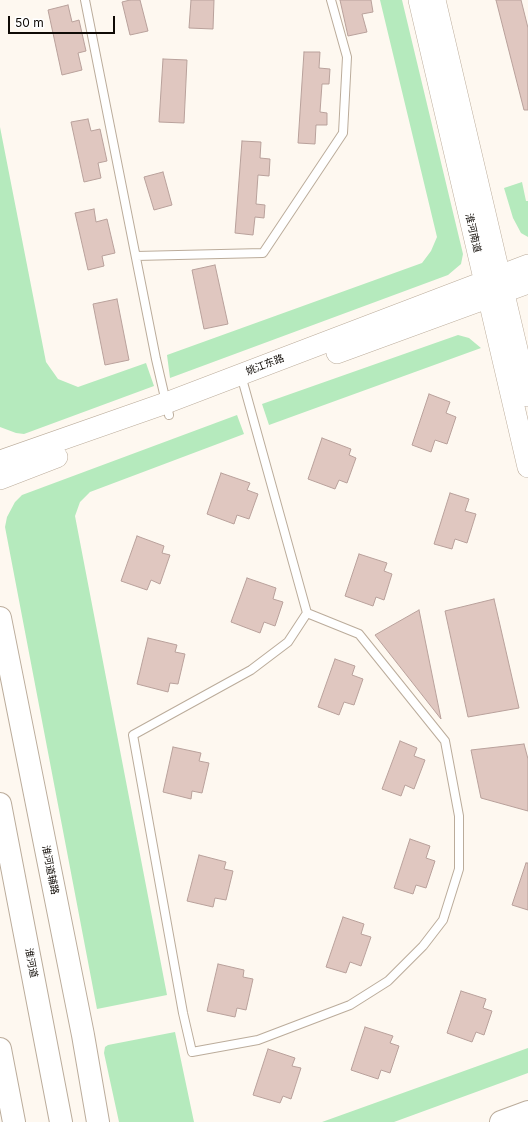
<!DOCTYPE html>
<html>
<head>
<meta charset="utf-8">
<style>
	body { margin:0 }
	#map { position:relative; width:528px; height:1122px; overflow:hidden; background:#fef8f0; font-family:Inter,sans-serif }
	canvas { display:block }
	.scale { position:absolute; left:8px; top:16px; width:107px; height:18px; box-sizing:border-box; border:2px solid #0f0a05; border-top:0; padding-left:5px; font-size:12px; line-height:14px; white-space:nowrap; color:#0f0a05; -webkit-text-stroke:3px #fff; paint-order:stroke }
</style>
</head>
<body>
<div id="map">
<canvas width="528" height="1122"></canvas>
<div class="scale">50 m</div>
</div>
<script>
const ctx = document.querySelector('canvas').getContext('2d');
ctx.lineJoin = 'round';
function paint(path, color) { ctx.fillStyle = color; ctx.fill(path, 'evenodd'); }
const toPath = rows => new Path2D(rows.map(r => 'M' + r).join(''));
function strokePath(path, color, width, dash) { ctx.strokeStyle = color; ctx.lineWidth = width; ctx.lineCap = dash ? 'butt' : 'round'; ctx.setLineDash(dash || []); ctx.stroke(path); }
function label(font, color, halo, rows, align = 'center') {
  ctx.font = font + ' Inter,"Noto Sans SC",sans-serif'; ctx.lineWidth = 3.5; ctx.setLineDash([]); ctx.textBaseline = 'middle'; ctx.strokeStyle = halo; ctx.fillStyle = color; for (const [text, x, y, turn = 0] of rows) {
    ctx.save(); ctx.translate(x, y); ctx.rotate((+turn || 0) * Math.PI / 180); ctx.textAlign = isNaN(turn) ? turn : align; if (halo) ctx.strokeText(text, 0, 0); ctx.fillText(text, 0, 0); ctx.restore();
  }
}
const green = toPath([
	[380,0,402,0,463,254,461,264,448,275,170,378,167,355,422,263,431,251,437,237],
	[0,127,46,362,58,379,78,387,146,363,154,386,24,434,16,433,0,427],
	[522,182,526,201,528,201,528,237,521,233,513,218,504,188],
	[458,335,469,338,481,348,269,425,262,404],
	[237,415,244,434,90,492,80,502,75,516,167,995,97,1009,5,527,7,517,15,502,22,495],
	[175,1032,194,1122,119,1122,104,1053,105,1047,108,1045],
	[528,1048,528,1073,394,1122,322,1122]
]);
const building = toPath([
	[130,0,140,0,148,31,130,35,122,2,130,0],
	[191,0,214,0,213,29,189,28,191,0],
	[340,0,371,0,373,12,362,14,367,32,348,36,340,0],
	[496,0,521,0,528,28,528,110,524,110,496,0],
	[68,5,72,22,79,20,86,51,78,53,82,70,62,75,48,10,68,5],
	[304,52,320,52,319,68,330,69,329,84,322,84,320,112,327,113,327,125,316,125,315,144,298,143,304,52],
	[163,59,187,60,184,123,159,122,163,59],
	[88,119,91,131,100,129,107,161,98,163,101,178,84,182,71,122,88,119],
	[242,141,261,142,260,158,270,159,269,176,258,175,256,204,265,205,264,218,255,217,253,235,235,233,242,141],
	[163,172,172,205,154,210,144,177,163,172],
	[94,209,96,222,107,219,115,253,102,256,104,266,88,270,75,213,94,209],
	[215,265,228,324,204,329,192,270,215,265],
	[117,299,129,360,105,365,93,304,117,299],
	[429,394,450,402,446,413,456,417,447,444,435,440,431,452,412,445,429,394],
	[322,438,351,449,349,455,356,458,347,483,339,480,335,489,308,479,322,438],
	[221,473,250,483,247,490,258,494,249,519,237,515,234,524,207,514,221,473],
	[450,493,469,499,465,511,476,514,467,543,455,539,452,549,434,544,450,493],
	[137,536,164,546,162,553,170,555,160,584,151,580,147,590,121,581,137,536],
	[359,554,387,563,384,571,392,574,384,600,376,597,373,606,345,596,359,554],
	[247,578,276,588,273,599,283,602,275,626,264,622,260,633,231,622,247,578],
	[494,599,519,708,468,717,445,611,494,599],
	[419,610,441,719,375,635,419,610],
	[148,638,177,645,175,652,185,654,178,684,170,683,168,692,137,684,148,638],
	[335,659,355,666,352,675,363,679,354,705,344,702,339,715,318,707,335,659],
	[400,741,417,748,414,756,425,760,414,789,405,785,401,796,382,789,400,741],
	[524,744,528,759,528,811,481,798,471,750,524,744],
	[173,747,201,753,199,761,209,763,202,793,192,791,191,799,163,792,173,747],
	[410,839,430,846,426,858,435,861,426,888,416,885,413,894,394,888,410,839],
	[199,855,226,862,224,869,233,871,226,900,215,898,213,907,187,901,199,855],
	[526,863,528,863,528,910,512,905,526,863],
	[343,917,364,924,361,934,371,937,361,966,350,962,346,973,326,967,343,917],
	[218,964,244,970,243,977,253,979,246,1010,237,1008,235,1017,207,1011,218,964],
	[461,991,486,999,483,1008,492,1011,484,1035,476,1032,472,1042,447,1033,461,991],
	[365,1027,393,1036,390,1043,399,1046,390,1073,381,1070,378,1079,351,1070,365,1027],
	[268,1049,295,1058,292,1066,301,1068,291,1099,283,1096,280,1103,253,1095,268,1049]
]);
const service = toPath([
	[85,0,156,359,169,415],
	[136,256,263,253,343,133,347,57,331,0],
	[241,375,307,613,359,634,445,741,459,816,459,869,443,920,423,946,388,981,350,1005,258,1040,192,1052,183,1013,133,735,251,670,288,642,307,613]
]);
const tertiary = toPath([
	[419,0,528,467],
	[435,0,528,396],
	[337,353,528,283],
	[0,461,166,403,528,265],
	[0,479,57,457]
]);
const secondary = toPath([
	[501,1122,528,1112]
]);
const primary = toPath([
	[0,618,83,1035,98,1122]
]);
const trunk = toPath([
	[0,804,61,1122],
	[0,1049,14,1122]
]);
const streetNames = [
	["淮河南道",473,233,77],
	["姚江东路",265,365,-21],
	["淮河道辅路",50,870,79],
	["淮河道",31,963,79]
];
paint(green, '#b5eabd');
paint(building, '#e0c7c0');
strokePath(building, '#b9a19b', 1);
strokePath(service, '#bbac9b', 10);
strokePath(tertiary, '#bbac9b', 22);
strokePath(secondary, '#bbac9b', 24);
strokePath(primary, '#bbac9b', 24);
strokePath(trunk, '#bbac9b', 24);
strokePath(service, '#fff', 8);
strokePath(tertiary, '#fff', 21);
strokePath(secondary, '#fff', 22);
strokePath(primary, '#fff', 22);
strokePath(trunk, '#fff', 22);
label('10px', '#0f0a05', '#fff', streetNames);
</script>
</body>
</html>
